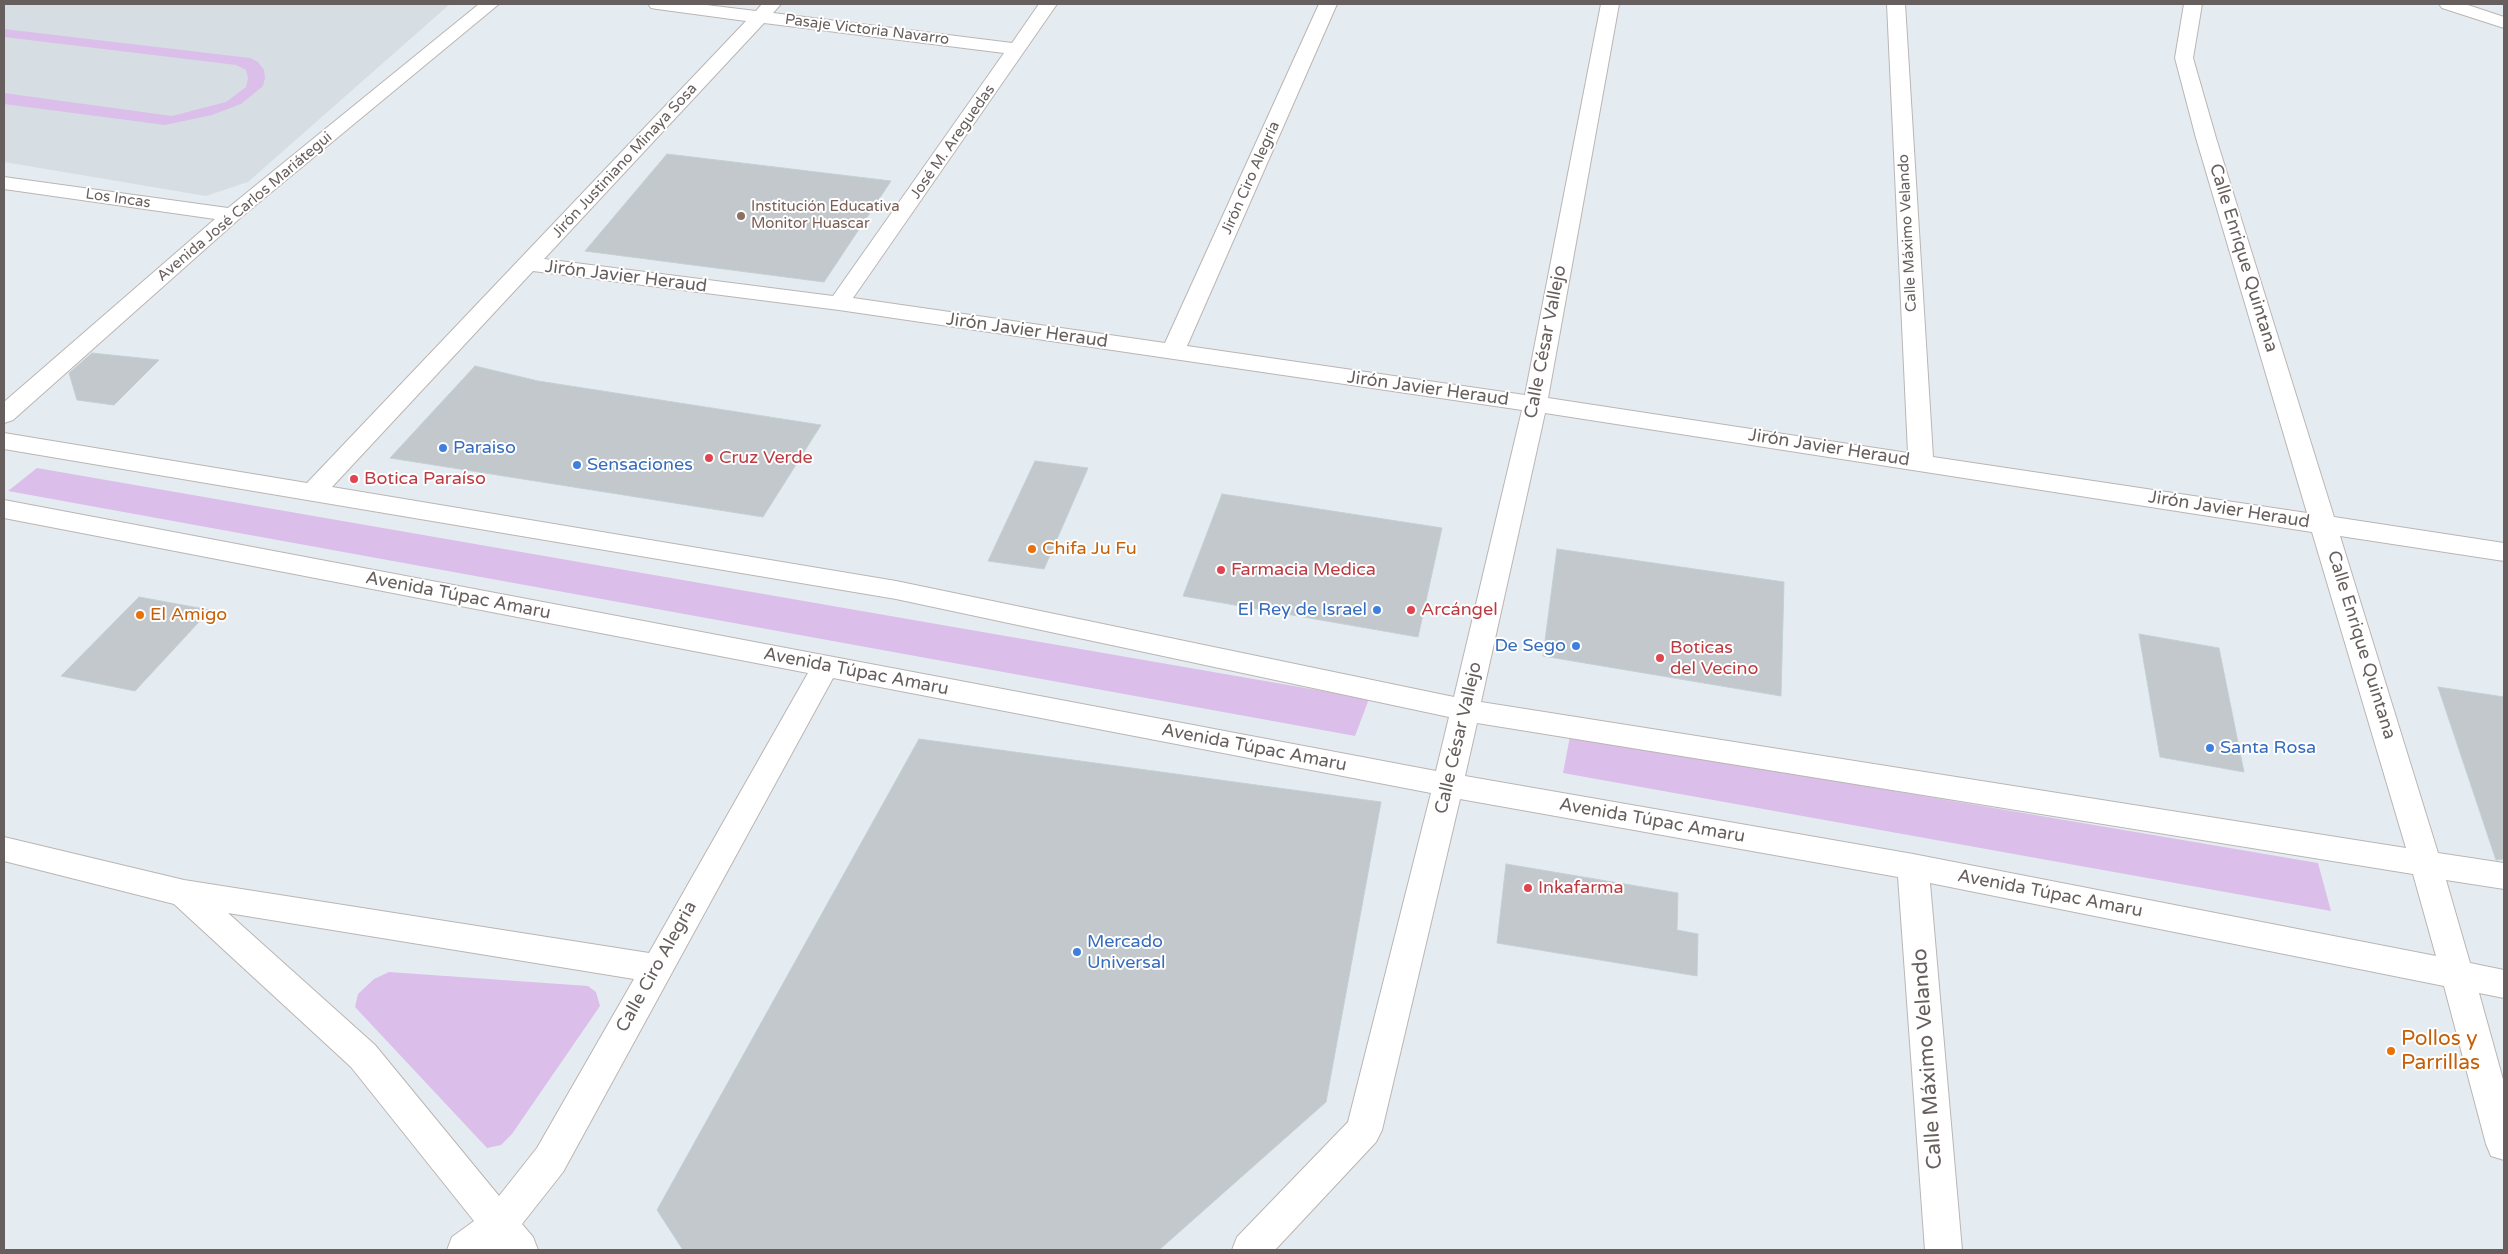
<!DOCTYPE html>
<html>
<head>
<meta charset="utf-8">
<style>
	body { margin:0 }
	#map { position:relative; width:2508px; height:1254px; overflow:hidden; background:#e5ecf1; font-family:"Varela Round",sans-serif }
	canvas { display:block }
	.frame { position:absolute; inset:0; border:5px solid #675f5d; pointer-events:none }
</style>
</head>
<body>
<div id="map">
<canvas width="2508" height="1254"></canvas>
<div class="frame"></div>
</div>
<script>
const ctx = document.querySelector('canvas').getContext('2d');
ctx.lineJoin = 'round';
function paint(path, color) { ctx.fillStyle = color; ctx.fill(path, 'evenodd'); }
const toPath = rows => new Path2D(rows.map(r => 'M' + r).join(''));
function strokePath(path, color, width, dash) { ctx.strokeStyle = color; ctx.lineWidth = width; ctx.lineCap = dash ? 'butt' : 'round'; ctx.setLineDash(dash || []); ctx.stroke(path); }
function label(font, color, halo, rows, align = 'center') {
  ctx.font = font + ' "Varela Round",sans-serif'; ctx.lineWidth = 4; ctx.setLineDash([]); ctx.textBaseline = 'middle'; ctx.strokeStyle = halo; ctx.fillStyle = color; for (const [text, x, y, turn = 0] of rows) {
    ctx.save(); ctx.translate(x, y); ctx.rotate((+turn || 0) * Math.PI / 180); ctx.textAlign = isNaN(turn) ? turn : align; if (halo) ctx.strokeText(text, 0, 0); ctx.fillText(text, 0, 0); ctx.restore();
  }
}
const education = toPath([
	[4,4,450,4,248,182,206,196,4,162]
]);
const green = toPath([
	[4,29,250,58,258,62,264,70,265,78,263,86,241,104,212,115,165,125,4,104,4,93,172,116,226,102,246,87,248,78,246,70,236,65,4,37],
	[37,468,1369,699,1355,736,8,491],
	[1570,736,2318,863,2331,911,1563,773],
	[389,972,588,986,596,992,600,1006,512,1134,501,1145,487,1148,355,1007,358,994,374,979]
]);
const building = toPath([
	[667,154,891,181,824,282,585,251,667,154],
	[92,353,159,360,114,405,77,400,69,373,92,353],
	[475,366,538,381,821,425,763,517,390,458,475,366],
	[1035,461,1088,468,1044,569,988,561,1035,461],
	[1222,494,1442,528,1418,637,1183,596,1222,494],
	[1557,549,1784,582,1781,696,1543,656,1557,549],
	[139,597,210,610,135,691,61,676,139,597],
	[2139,634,2219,648,2244,772,2160,757,2139,634],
	[2438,687,2504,697,2504,859,2496,860,2438,687],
	[919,739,1381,802,1326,1102,1159,1250,683,1250,657,1210,919,739],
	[1506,864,1678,893,1677,930,1698,934,1697,976,1497,943,1506,864]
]);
const minor = toPath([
	[479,4,499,4,239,219,13,420,4,423,4,402,215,219,4,189,4,177,228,208,479,4],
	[648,4,698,4,756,11,762,4,781,4,773,13,1012,43,1039,4,1057,4,853,298,1165,343,1319,4,1337,4,1187,346,1525,395,1601,4,1619,4,1548,398,1908,453,1887,4,1905,4,1933,457,2307,513,2196,138,2175,58,2184,4,2202,4,2193,58,2216,138,2334,517,2504,543,2504,561,2340,536,2438,853,2504,863,2504,889,2446,880,2470,963,2504,970,2504,998,2479,993,2504,1083,2504,1160,2491,1156,2486,1144,2444,986,1930,883,1962,1250,1925,1250,1898,877,1460,799,1382,1130,1376,1142,1275,1250,1232,1250,1237,1237,1348,1122,1431,793,833,678,563,1172,522,1224,533,1237,538,1250,447,1250,452,1237,474,1221,351,1067,174,904,4,861,4,837,184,880,649,953,808,673,4,518,4,500,1436,771,1449,717,896,599,4,449,4,433,307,483,746,21,657,9,651,8,648,4],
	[764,23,1004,53,833,296,544,259,764,23],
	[533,271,839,310,1522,410,1454,697,896,581,332,487,533,271],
	[1545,413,2312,532,2406,848,1481,702,1545,413],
	[1477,723,2413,874,2436,956,1913,854,1465,776,1477,723],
	[228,913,634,979,537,1148,499,1196,375,1045,228,913],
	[2439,4,2465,4,2504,17,2504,28,2442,8,2439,4]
]);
const markers = [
	[741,216,5,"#8d6e63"],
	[443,448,5,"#3f7fe0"],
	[709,458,5,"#e0444e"],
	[577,465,5,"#3f7fe0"],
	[354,479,5,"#e0444e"],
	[1032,549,5,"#e8710a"],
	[1221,570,5,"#e0444e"],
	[1377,610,5,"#3f7fe0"],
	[1411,610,5,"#e0444e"],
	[140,615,5,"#e8710a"],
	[1576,646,5,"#3f7fe0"],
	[1660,658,5,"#e0444e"],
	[2210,748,5,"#3f7fe0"],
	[1528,888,5,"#e0444e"],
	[1077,952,5,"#3f7fe0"],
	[2391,1051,5,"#e8710a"]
];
const farStreetnames = [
	["Pasaje Victoria Navarro",867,30,7],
	["José M. Areguedas",953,142,-55],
	["Jirón Justiniano Minaya Sosa",625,161,-47],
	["Jirón Ciro Alegría",1251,178,-66],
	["Los Incas",118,199,8],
	["Avenida José Carlos Mariátegui",245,207,-40],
	["Calle Máximo Velando",1908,233,-93]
];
const farEducationnames = [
	["Institución Educativa",751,207],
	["Monitor Huascar",751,224]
];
const streetNames = [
	["Calle Enrique Quintana",2243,258,73],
	["Jirón Javier Heraud",626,277,7],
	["Jirón Javier Heraud",1027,331,8],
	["Calle César Vallejo",1546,342,-79],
	["Jirón Javier Heraud",1428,389,8],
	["Jirón Javier Heraud",1829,448,9],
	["Jirón Javier Heraud",2229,510,9],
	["Avenida Túpac Amaru",458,596,11],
	["Calle Enrique Quintana",2361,645,73],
	["Avenida Túpac Amaru",856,672,11],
	["Calle César Vallejo",1459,738,-77],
	["Avenida Túpac Amaru",1254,748,11],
	["Avenida Túpac Amaru",1652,821,10],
	["Avenida Túpac Amaru",2050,894,11],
	["Calle Ciro Alegria",657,967,-61]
];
const shopNames = [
	["Paraiso",453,448],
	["Sensaciones",587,465],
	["El Rey de Israel",1367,610,"right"],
	["De Sego",1566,646,"right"],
	["Santa Rosa",2220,748],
	["Mercado",1087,942],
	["Universal",1087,963]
];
const healthNames = [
	["Cruz Verde",719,458],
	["Botica Paraíso",364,479],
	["Farmacia Medica",1231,570],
	["Arcángel",1421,610],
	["Boticas",1670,648],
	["del Vecino",1670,669],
	["Inkafarma",1538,888]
];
const foodNames = [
	["Chifa Ju Fu",1042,549],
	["El Amigo",150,615]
];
const nearFoodnames = [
	["Pollos y",2401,1039],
	["Parrillas",2401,1063]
];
const nearStreetnames = [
	["Calle Máximo Velando",1928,1059,-94]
];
paint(education, '#d6dee3');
paint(green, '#dbbfea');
paint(building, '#c2c8cc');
strokePath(building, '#c3d0d6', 1);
strokePath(minor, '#bbb5b3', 2);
paint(minor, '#fff');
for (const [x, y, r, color] of markers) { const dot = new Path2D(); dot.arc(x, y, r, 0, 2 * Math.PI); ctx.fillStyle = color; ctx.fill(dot); strokePath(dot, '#fff', 2); }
label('15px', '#675f5d', '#fff', farStreetnames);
label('15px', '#785e54', '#fff', farEducationnames, 'left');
label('18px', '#675f5d', '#fff', streetNames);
label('18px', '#366cbe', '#fff', shopNames, 'left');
label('18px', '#be3a42', '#fff', healthNames, 'left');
label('18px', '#c56008', '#fff', foodNames, 'left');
label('21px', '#c56008', '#fff', nearFoodnames, 'left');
label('21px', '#675f5d', '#fff', nearStreetnames);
</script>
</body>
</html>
